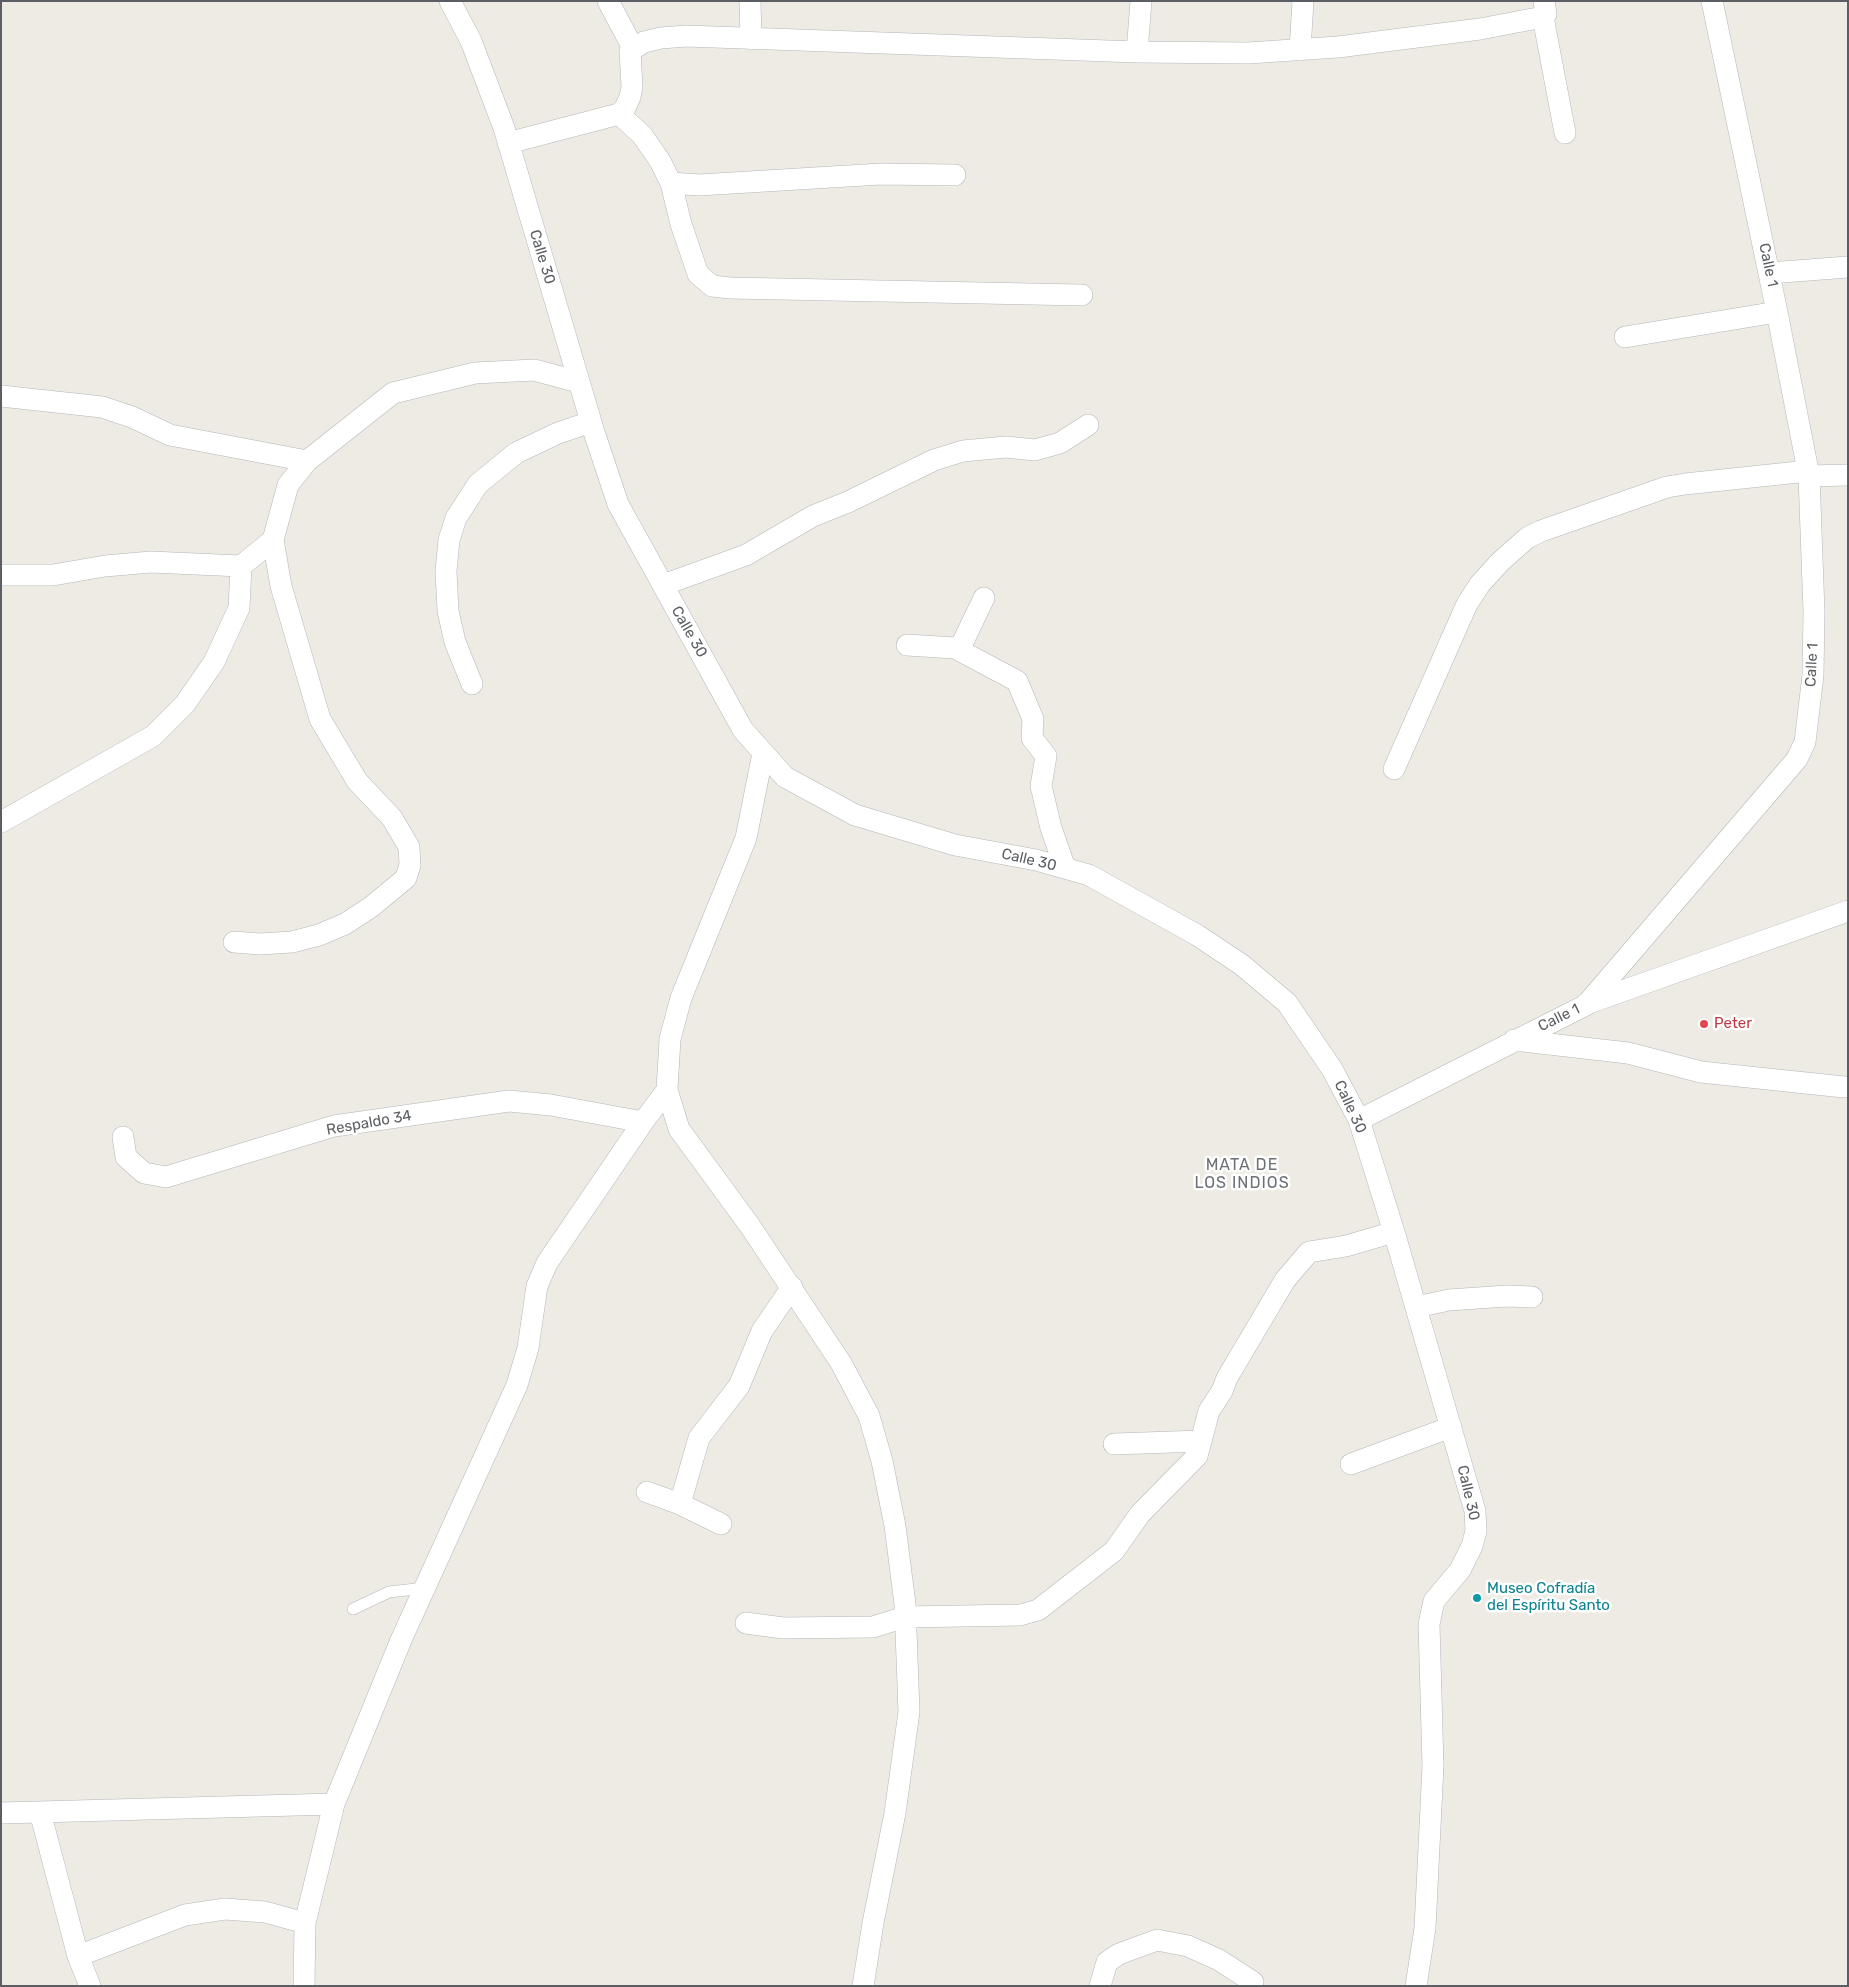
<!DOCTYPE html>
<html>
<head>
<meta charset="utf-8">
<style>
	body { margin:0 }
	#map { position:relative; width:1849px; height:1987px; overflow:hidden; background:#edebe3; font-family:Rubik,sans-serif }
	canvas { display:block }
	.frame { position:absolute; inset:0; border:2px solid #5b5f63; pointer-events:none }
</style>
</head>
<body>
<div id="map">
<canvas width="1849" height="1987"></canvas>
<div class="frame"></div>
</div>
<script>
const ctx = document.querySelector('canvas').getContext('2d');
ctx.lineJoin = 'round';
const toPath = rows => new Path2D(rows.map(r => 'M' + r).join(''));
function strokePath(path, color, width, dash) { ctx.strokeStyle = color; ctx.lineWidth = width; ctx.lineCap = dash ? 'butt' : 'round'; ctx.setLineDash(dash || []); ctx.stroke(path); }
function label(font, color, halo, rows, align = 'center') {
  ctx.font = font + ' Rubik,sans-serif'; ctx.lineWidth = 5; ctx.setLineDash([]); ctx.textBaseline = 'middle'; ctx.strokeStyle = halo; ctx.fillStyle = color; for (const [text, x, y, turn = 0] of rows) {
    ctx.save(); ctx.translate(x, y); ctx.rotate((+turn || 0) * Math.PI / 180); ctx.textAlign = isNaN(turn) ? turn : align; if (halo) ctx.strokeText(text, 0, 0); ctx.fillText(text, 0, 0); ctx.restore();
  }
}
const service = toPath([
	[353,1609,389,1592,425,1588]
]);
const minor = toPath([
	[450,1,471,41,504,128,594,432,618,504,743,730,785,777,855,815,955,845,1036,860,1089,875,1197,935,1242,965,1287,1003,1332,1069,1359,1120,1394,1232,1475,1511,1476,1531,1472,1546,1460,1570,1434,1601,1429,1624,1433,1766,1425,1928,1416,1986],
	[608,1,633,48],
	[750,1,751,39],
	[1543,17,1565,133],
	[1300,50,1303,1],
	[1137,52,1141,1],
	[619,114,642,135,660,161,671,183,681,224,698,274,712,286,730,288,1082,295],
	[508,143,619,114,625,108,630,97,632,87,630,51,644,42,661,38,686,36,1137,52,1248,53,1338,47,1480,29,1543,17,1546,14,1544,1],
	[671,183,699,185,881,174,955,175],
	[1769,273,1848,267],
	[1625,337,1777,312],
	[1,396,102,407,132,417,170,435,307,461],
	[1809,476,1848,475],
	[1,575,53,575,105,566,151,562,241,566,273,540],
	[663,585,746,555,813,516,848,502,934,460,963,451,1006,447,1035,450,1060,443,1088,425],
	[907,645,955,648,1017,681,1033,719,1032,738,1046,756,1041,786,1051,828,1065,868],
	[959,650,984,598],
	[472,684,455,642,448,611,446,571,449,540,456,518,478,484,516,453,558,433,591,422],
	[763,753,746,838,681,998,670,1039,667,1090,679,1129,750,1226,841,1363,869,1416,882,1461,895,1526,905,1604,909,1712,895,1813,873,1923,863,1986],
	[1394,769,1467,604,1480,584,1500,562,1527,538,1541,531,1667,487,1685,484,1808,471],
	[1,822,153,736,185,704,214,662,239,608,241,566],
	[234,942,260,944,292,942,319,935,345,924,371,907,406,878,410,865,409,847,392,818,357,781,320,719,281,586,273,540,288,485,307,461,393,393,475,373,534,370,579,382],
	[1586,1004,1848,911],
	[1514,1040,1628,1053,1701,1072,1844,1087],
	[1359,1120,1586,1005,1797,759,1805,742,1813,675,1814,612,1809,476,1777,312,1712,1],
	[123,1137,126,1157,144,1173,166,1177,334,1126,509,1101,551,1105,643,1122],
	[1416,1307,1449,1300,1507,1296,1532,1297],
	[1114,1444,1201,1441],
	[1351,1464,1451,1427],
	[647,1492,680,1504,699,1438,739,1386,762,1331,792,1287],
	[680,1504,721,1524],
	[746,1623,783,1628,873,1627,905,1617,1020,1615,1038,1610,1114,1551,1140,1514,1197,1456,1209,1411,1222,1391,1227,1378,1285,1280,1309,1252,1346,1246,1394,1232],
	[40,1812,78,1956,90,1986],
	[1,1813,334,1804],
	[305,1923,334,1804,401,1640,517,1385,528,1348,537,1286,547,1263,643,1122,667,1090],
	[78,1956,185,1915,225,1909,265,1912,305,1923,304,1986],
	[1100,1986,1107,1962,1119,1954,1157,1940,1188,1946,1219,1960,1253,1982,1250,1986]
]);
const markers = [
	[1704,1024,5,"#e0444e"],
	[1477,1598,5,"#0f9aa8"]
];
const streetNames = [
	["Calle 30",542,257,73],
	["Calle 1",1768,265,78],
	["Calle 30",689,632,60],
	["Calle 1",1812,665,-87],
	["Calle 30",1029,860,13],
	["Calle 1",1559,1018,-26],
	["Calle 30",1350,1107,65],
	["Respaldo 34",369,1123,-10],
	["Calle 30",1468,1493,77]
];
const healthNames = [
	["Peter",1714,1024]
];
const cultureNames = [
	["Museo Cofradía",1487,1589],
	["del Espíritu Santo",1487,1606]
];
const neighbourhoodNames = [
	["MATA DE",1242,1165],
	["LOS INDIOS",1242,1183]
];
strokePath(service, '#b3b6ba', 12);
strokePath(minor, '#b3b6ba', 22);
strokePath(service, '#fff', 11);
strokePath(minor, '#fff', 21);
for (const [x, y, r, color] of markers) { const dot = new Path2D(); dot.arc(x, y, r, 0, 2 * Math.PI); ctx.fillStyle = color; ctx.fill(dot); strokePath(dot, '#fff', 2); }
label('15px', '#5b5f63', '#fff', streetNames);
label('15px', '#be3a42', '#fff', healthNames, 'left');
label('15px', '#0d838f', '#fff', cultureNames, 'left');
ctx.letterSpacing = '1px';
label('16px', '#6c7175', '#fff', neighbourhoodNames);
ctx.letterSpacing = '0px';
</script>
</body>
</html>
